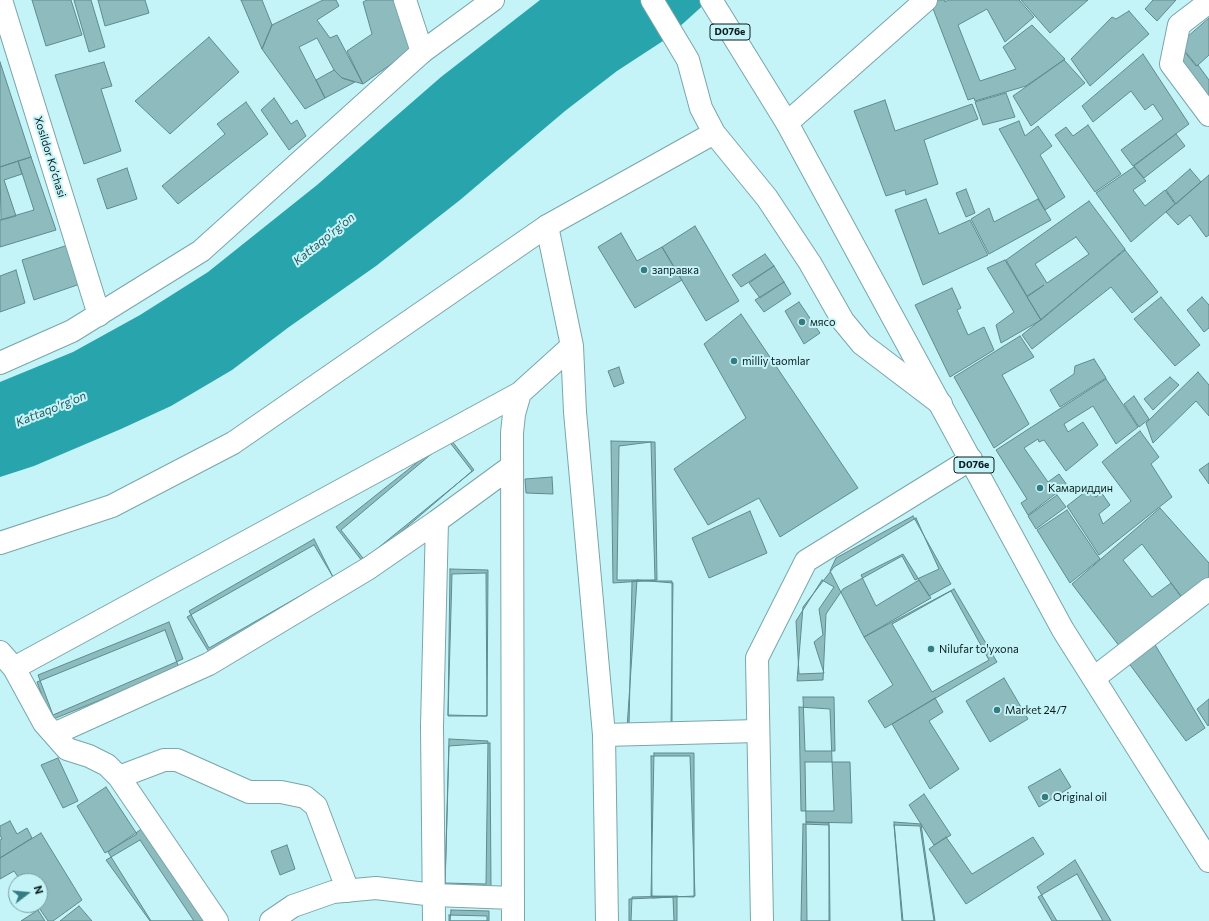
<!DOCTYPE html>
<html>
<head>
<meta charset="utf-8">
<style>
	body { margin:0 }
	#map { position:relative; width:1209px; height:921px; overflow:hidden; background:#c5f4f8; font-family:Commissioner,sans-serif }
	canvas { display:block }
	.north { position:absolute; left:8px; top:873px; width:40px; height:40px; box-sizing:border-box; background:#c5f4f8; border:1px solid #7b9ea1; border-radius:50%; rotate:74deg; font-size:11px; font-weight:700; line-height:16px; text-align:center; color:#0b1d1e }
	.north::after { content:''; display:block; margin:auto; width:14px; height:18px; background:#337c81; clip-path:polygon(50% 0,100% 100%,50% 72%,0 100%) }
</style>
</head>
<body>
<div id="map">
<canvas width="1209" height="921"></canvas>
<div class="north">N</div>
</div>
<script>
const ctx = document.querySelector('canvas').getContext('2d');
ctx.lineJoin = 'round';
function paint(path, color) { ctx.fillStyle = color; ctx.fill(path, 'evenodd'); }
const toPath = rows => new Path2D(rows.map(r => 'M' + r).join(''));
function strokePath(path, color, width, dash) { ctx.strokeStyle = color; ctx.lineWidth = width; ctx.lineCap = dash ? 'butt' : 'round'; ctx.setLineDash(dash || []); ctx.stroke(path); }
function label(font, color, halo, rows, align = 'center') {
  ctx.font = font + ' Commissioner,sans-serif'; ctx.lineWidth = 4; ctx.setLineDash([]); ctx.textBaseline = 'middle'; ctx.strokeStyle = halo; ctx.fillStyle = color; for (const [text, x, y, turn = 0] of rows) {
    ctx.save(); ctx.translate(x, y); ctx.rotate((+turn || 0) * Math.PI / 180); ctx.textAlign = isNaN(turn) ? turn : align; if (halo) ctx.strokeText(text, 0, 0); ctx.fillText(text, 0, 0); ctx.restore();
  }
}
const water = toPath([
	[540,0,709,0,666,39,617,71,565,111,460,200,376,266,289,327,232,370,171,406,121,429,34,466,0,477,0,382,73,352,140,315,208,272,317,185,441,77]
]);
const building = toPath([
	[32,0,71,0,82,35,46,46,32,0],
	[74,0,91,0,105,47,89,52,74,0],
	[98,0,145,0,149,13,105,26,98,0],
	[241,0,262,0,272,25,262,49,241,0],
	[323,0,336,0,339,6,317,20,330,38,337,35,363,84,342,78,334,70,317,38,299,47,325,98,305,109,262,49,272,25,323,0],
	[367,0,397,0,411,50,363,84,347,51,372,34,363,2,367,0],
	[937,0,945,0,945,2,948,0,1019,0,1034,17,1005,42,987,9,958,25,980,81,1016,69,1003,47,1032,25,1065,59,1026,86,975,101,974,98,968,100,932,6,937,0],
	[1021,0,1088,0,1050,33,1021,0],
	[1153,0,1176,0,1157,21,1145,9,1153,0],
	[1129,11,1149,34,1090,86,1071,59,1112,17,1116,19,1129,11],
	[1209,18,1209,55,1197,66,1179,44,1209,18],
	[209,37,239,72,170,134,135,101,209,37],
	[1184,51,1196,66,1198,65,1209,80,1209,98,1178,57,1184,51],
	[1143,54,1189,124,1133,166,1121,150,1163,119,1153,104,1145,110,1131,91,1093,122,1082,106,1143,54],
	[1064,60,1085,83,1031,126,1013,96,1064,60],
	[0,62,31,157,0,167,0,62],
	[104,62,112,86,101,89,121,151,84,164,55,75,104,62],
	[334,70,342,78,355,82,325,98,316,80,334,70],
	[1006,93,1015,117,983,125,975,102,1006,93],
	[274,98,291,124,297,120,306,136,289,150,261,110,274,98],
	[885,100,895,131,972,104,978,119,924,140,938,184,906,195,905,190,886,196,854,111,885,100],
	[246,102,268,134,178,204,162,186,225,134,217,124,246,102],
	[1019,121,1025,136,1038,126,1052,146,1040,155,1065,197,1045,210,999,129,1019,121],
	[1088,125,1121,174,1095,192,1055,135,1066,127,1073,136,1088,125],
	[1176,134,1185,146,1144,178,1134,166,1176,134],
	[31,157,56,230,0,247,0,220,34,210,18,161,31,157],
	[18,161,22,174,4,180,16,216,1,220,0,167,18,161],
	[1134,167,1146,181,1133,190,1145,206,1165,190,1175,204,1131,242,1096,193,1134,167],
	[127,168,137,199,107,209,97,179,127,168],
	[1190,169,1201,182,1176,204,1166,190,1190,169],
	[1209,175,1209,235,1206,237,1190,215,1178,225,1166,212,1209,175],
	[966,189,975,213,966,217,956,193,966,189],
	[926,199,939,234,970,220,988,255,923,285,895,210,926,199],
	[1038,199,1051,220,989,254,971,219,989,208,994,222,1038,199],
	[1089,201,1125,249,1041,320,1027,297,1044,285,1027,296,1006,260,1089,201],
	[1076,237,1089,254,1047,283,1035,264,1076,237],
	[695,226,739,301,706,321,662,247,695,226],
	[621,233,637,261,662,247,682,280,635,308,598,247,621,233],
	[68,245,80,284,34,300,22,260,68,245],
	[1125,250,1158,292,1132,313,1111,287,1032,349,1022,335,1125,250],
	[765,254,774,266,741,287,732,275,765,254],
	[1005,260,1041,320,1001,343,996,325,1014,312,987,268,1005,260],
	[774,266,784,282,760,298,749,283,774,266],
	[16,270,25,303,0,312,0,276,16,270],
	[784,282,791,294,764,312,755,300,784,282],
	[952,288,961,308,957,310,968,335,984,327,994,350,950,377,915,305,952,288],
	[1161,297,1200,345,1175,366,1134,319,1161,297],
	[1202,297,1209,305,1209,328,1204,332,1187,310,1202,297],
	[799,302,820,333,804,344,785,311,799,302],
	[741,314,858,488,780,537,759,498,708,525,674,469,746,418,704,344,741,314],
	[1020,336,1034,357,1002,375,1029,424,994,448,954,377,1020,336],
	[1094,359,1106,378,1060,407,1050,390,1074,374,1075,366,1094,359],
	[619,367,624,383,614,387,608,371,619,367],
	[1198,372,1209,385,1209,416,1196,401,1153,443,1146,423,1198,372],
	[1170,377,1179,385,1153,410,1144,399,1170,377],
	[1106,379,1138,427,1116,444,1093,406,1064,424,1068,432,1083,422,1098,445,1066,471,1044,440,1039,442,1038,439,1024,448,1048,482,1059,474,1067,485,1028,515,1021,503,1027,499,996,450,1106,379],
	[1134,396,1149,419,1139,427,1124,404,1134,396],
	[1140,431,1159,457,1151,464,1172,497,1099,555,1067,506,1090,488,1096,497,1101,492,1110,505,1099,514,1103,524,1131,501,1102,462,1140,431],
	[449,437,474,470,362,561,336,527,449,437],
	[448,440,472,471,366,562,341,530,448,440],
	[611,441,655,442,657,580,613,583,611,441],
	[651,442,655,580,617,580,619,446,651,442],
	[1209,463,1209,484,1199,470,1209,463],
	[552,477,553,494,526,493,525,479,552,477],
	[1057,495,1066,507,1036,529,1028,516,1057,495],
	[1160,508,1209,563,1209,585,1186,603,1142,544,1123,560,1152,597,1171,583,1186,603,1123,651,1072,584,1160,508],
	[1067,510,1100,559,1070,583,1037,530,1067,510],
	[750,511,767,553,709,578,692,538,750,511],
	[913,516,951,584,929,596,903,554,861,575,876,606,919,580,931,598,864,637,830,571,836,558,913,516],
	[916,518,939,569,915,580,902,556,843,589,826,614,823,680,797,681,803,607,834,567,916,518],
	[314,539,333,577,209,648,189,611,314,539],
	[314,545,336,582,209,652,187,617,314,545],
	[450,569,488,570,487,716,448,715,450,569],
	[486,573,487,716,448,716,452,574,486,573],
	[637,580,673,583,671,727,627,728,637,580],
	[822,580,834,587,819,609,823,635,814,642,824,673,799,674,796,621,822,580],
	[632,581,672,581,672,725,629,728,632,581],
	[954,589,997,662,885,728,868,701,893,685,864,637,954,589],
	[951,591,989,660,932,692,892,624,951,591],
	[169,622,183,659,53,715,38,675,169,622],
	[165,630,179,668,51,720,37,682,165,630],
	[1154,643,1205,728,1186,741,1128,662,1154,643],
	[1004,678,1028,719,990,742,966,701,1004,678],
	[803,697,834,697,835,751,805,751,803,697],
	[935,698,943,712,929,721,959,769,930,789,892,724,935,698],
	[1209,699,1209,724,1208,726,1197,709,1209,699],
	[799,707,830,709,834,811,801,811,799,707],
	[449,739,488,741,486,884,445,883,449,739],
	[490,743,491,888,445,887,449,746,490,743],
	[654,753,694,753,694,897,651,896,654,753],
	[651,756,690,756,695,896,652,898,651,756],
	[58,758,78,801,63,808,41,765,58,758],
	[805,762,850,762,852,823,806,822,805,762],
	[1060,769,1071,787,1039,807,1028,787,1060,769],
	[106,787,137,834,105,853,77,806,106,787],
	[924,794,951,835,934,845,909,805,924,794],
	[10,821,17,834,27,828,32,838,0,858,0,840,2,839,0,835,0,826,10,821],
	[806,822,829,823,829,921,807,921,806,822],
	[894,822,921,824,935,921,903,921,894,822],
	[803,824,829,825,830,921,801,921,803,824],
	[894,825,920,826,934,921,902,921,894,825],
	[143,828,205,921,151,921,108,852,143,828],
	[41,833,82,900,53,921,48,921,37,905,40,905,40,881,21,881,14,871,0,879,0,858,41,833],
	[946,837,972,874,1033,837,1044,854,966,904,929,849,946,837],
	[140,840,194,921,150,921,106,860,140,840],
	[287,845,295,869,280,875,271,851,287,845],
	[1075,860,1111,921,1057,921,1037,887,1075,860],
	[1077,874,1103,921,1052,921,1038,897,1077,874],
	[677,896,677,921,631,921,632,897,677,896],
	[673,897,674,921,629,921,629,899,673,897],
	[79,906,92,921,60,921,79,906],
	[38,910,45,921,21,921,38,910],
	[451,910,489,911,489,921,450,921,451,910],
	[449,915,487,916,487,921,449,921,449,915]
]);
const street = toPath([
	[1,0,99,315],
	[405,0,422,52],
	[1209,2,1179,25,1171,64,1209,115],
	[787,123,926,0],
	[547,226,572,346,575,412,604,735,607,921],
	[0,652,14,668,44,723,67,749,89,756,107,765,119,777,217,921],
	[14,668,520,393],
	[1094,678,1209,589],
	[54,734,209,664,369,568,437,521,512,466],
	[604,735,758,731],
	[119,777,164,760,177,760,249,792,281,792,305,797,316,806,348,891],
	[271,921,293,906,333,892,376,888,434,895,513,898],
	[434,921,432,726,437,521],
	[513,921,512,433,514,414,520,393,572,346]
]);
const secondary = toPath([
	[652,0,688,60,701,108,714,133,767,198,810,263,843,321,862,344,941,404],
	[0,363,72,331,201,251,422,52,493,0],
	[0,543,112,506,233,443,547,226,714,133],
	[762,921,757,658,806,561,971,459]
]);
const primary = toPath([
	[711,0,787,123,1063,630,1209,861]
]);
const markers = [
	[644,270,4,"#337c81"],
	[802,322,4,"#337c81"],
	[734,361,4,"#337c81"],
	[1040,488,4,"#337c81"],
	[931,649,4,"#337c81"],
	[997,710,4,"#337c81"],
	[1045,797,4,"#337c81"]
];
const shields = [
	[730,32,40],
	[974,465,40]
];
const shieldNames = [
	["D076e",730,32],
	["D076e",974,465]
];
const streetNames = [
	["Xosildor Ko’chasi",50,157,73]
];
const poiNames = [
	["заправка",652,270],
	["мясо",810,322],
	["milliy taomlar",742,361],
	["Камариддин",1048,488],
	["Nilufar to'yxona",939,649],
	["Market 24/7",1005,710],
	["Original oil",1053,797]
];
const waterNames = [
	["Kattaqo'rg'on",324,239,-39],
	["Kattaqo'rg'on",51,409,-22]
];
paint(water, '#27a4ac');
paint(building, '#8ebbbe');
strokePath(building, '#5f8b8f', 1);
strokePath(street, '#79a6aa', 24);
strokePath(secondary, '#79a6aa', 24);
strokePath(primary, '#79a6aa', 24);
strokePath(street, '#fff', 22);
strokePath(secondary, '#fff', 22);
strokePath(primary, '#fff', 22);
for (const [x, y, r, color] of markers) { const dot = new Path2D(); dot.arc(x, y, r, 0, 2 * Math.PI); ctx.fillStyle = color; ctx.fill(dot); strokePath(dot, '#c5f4f8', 1.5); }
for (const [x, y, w] of shields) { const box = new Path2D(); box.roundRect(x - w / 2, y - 8, w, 16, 3); ctx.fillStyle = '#c5f4f8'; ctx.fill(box); strokePath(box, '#0b1d1e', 1); }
label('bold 10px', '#0b1d1e', null, shieldNames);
label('11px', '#0b1d1e', '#c5f4f8', streetNames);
label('11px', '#0b1d1e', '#c5f4f8', poiNames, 'left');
label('italic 12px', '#28595d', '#c5f4f8', waterNames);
</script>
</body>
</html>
